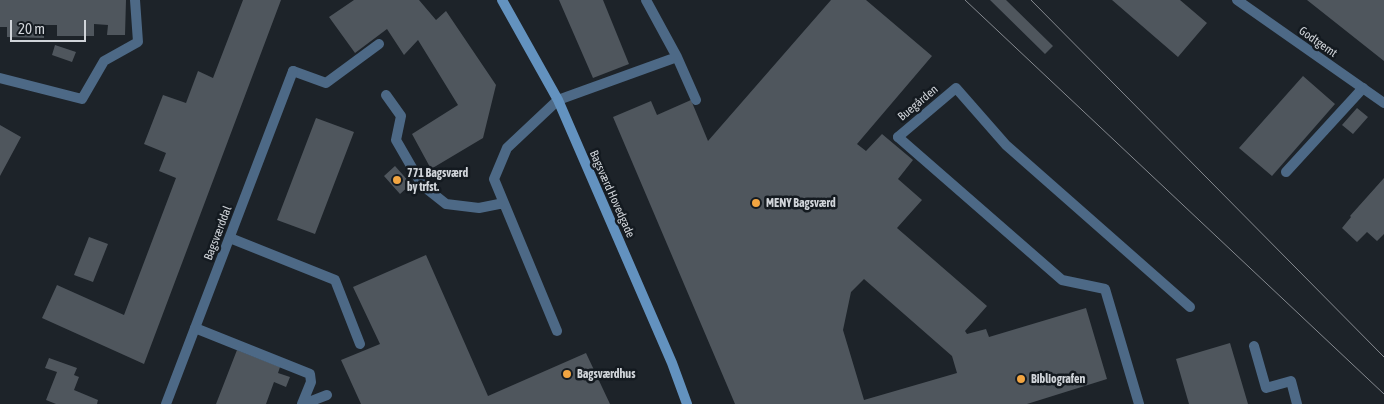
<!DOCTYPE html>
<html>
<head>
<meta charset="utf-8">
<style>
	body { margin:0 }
	#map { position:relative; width:1384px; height:404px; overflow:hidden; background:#1d2329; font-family:"Asap Condensed",sans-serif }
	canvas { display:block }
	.scale { position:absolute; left:10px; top:20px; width:76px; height:22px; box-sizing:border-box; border:2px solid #d0d4d9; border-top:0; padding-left:6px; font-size:15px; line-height:18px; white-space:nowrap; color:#d0d4d9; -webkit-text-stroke:4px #141a20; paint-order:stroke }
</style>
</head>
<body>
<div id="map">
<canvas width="1384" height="404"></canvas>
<div class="scale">20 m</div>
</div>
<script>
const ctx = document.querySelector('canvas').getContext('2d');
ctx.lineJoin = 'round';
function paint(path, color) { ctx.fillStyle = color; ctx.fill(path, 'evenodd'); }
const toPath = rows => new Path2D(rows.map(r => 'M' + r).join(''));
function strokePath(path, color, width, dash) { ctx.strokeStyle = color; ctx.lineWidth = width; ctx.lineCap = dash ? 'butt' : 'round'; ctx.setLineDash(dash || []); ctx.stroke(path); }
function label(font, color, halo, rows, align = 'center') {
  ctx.font = font + ' "Asap Condensed",sans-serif'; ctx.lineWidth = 5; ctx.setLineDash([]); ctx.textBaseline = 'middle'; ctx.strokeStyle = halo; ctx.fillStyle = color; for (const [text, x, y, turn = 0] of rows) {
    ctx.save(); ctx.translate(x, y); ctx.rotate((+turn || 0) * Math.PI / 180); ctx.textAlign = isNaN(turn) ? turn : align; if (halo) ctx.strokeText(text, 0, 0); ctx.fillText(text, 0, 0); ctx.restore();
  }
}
const building = toPath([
	[0,0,126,0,125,35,107,35,108,25,94,24,94,36,57,36,57,25,44,25,44,38,7,37,7,27,0,27],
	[243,0,281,0,144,364,42,318,57,285,124,315,176,178,159,171,166,153,144,144,163,95,186,103,198,71,213,78],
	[354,0,419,0,436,20,446,11,496,85,483,138,431,169,412,134,458,105,418,40,404,55,387,29,355,53,329,17],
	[559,0,603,0,629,64,593,78],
	[831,0,866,0,932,56,857,144,866,151,882,134,913,160,898,179,922,200,897,228,987,306,965,331,967,334,986,329,989,337,1086,308,1107,379,1027,404,735,404,613,117,651,101,657,115,691,100,708,141],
	[864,279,952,356,957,373,864,400,843,330,851,292],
	[990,0,1006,0,1053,46,1045,54],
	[1112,0,1180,0,1207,23,1178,57],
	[1307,0,1384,0,1384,61],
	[55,45,76,52,72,62,52,55],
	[1303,76,1335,104,1272,176,1239,148],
	[1357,108,1368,117,1353,134,1342,125],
	[316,118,354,132,315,234,277,220],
	[0,125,21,137,0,176],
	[395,166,411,184,400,194,384,176],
	[1384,178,1384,234,1377,241,1367,232,1357,242,1342,228,1351,217,1350,216],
	[89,237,108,244,93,282,74,275],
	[426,255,488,396,586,353,610,404,361,404,341,360,380,344,353,287],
	[1230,343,1248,404,1189,404,1176,359],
	[237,350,280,367,278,373,290,377,286,387,274,382,266,404,216,404],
	[49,358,77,368,74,375,79,377,74,390,98,400,97,404,56,404,46,400,57,372,45,368]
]);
const lane = toPath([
	[646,0,677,57,696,100],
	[293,71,326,83,379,44],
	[0,78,82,99,104,61,138,42,135,0],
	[386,95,401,116,396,140,422,185,446,204,479,208,504,203],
	[898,137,956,88,1006,145,1190,307],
	[1286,172,1363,88],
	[230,238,335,280,360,344],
	[195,328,310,374,311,382,302,404],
	[557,331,494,179,507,148,558,100,677,57],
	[1254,346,1266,388,1291,381,1297,404],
	[304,404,327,395]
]);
const street = toPath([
	[1237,0,1384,103],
	[898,137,1062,280,1105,289,1139,404],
	[166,404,293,71]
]);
const secondary = toPath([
	[502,0,558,100,672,363,687,404]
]);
const tram = toPath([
	[965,0,1384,394],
	[1031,0,1384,357]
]);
const markers = [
	[397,180,5,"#f2a541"],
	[756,203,5,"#f2a541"],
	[567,374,5,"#f2a541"],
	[1021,379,5,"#f2a541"]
];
const streetNames = [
	["Godtgemt",1318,42,35],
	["Buegården",918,103,-40],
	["Bagsværd Hovedgade",612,194,66],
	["Bagsværddal",218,233,-69]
];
const poiNames = [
	["771 Bagsværd",407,173],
	["by trfst.",407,187],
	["MENY Bagsværd",766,203],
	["Bagsværdhus",577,374],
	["Bibliografen",1031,379]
];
paint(building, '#4f565d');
strokePath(lane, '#4d6986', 10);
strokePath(street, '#4d6986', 10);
strokePath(secondary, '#6392bf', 10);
strokePath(tram, '#85898f', 1);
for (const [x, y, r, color] of markers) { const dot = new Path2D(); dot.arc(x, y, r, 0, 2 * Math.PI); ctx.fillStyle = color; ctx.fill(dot); strokePath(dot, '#141a20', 2); }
label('12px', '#d0d4d9', '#141a20', streetNames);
label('bold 12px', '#d0d4d9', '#141a20', poiNames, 'left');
</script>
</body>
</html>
